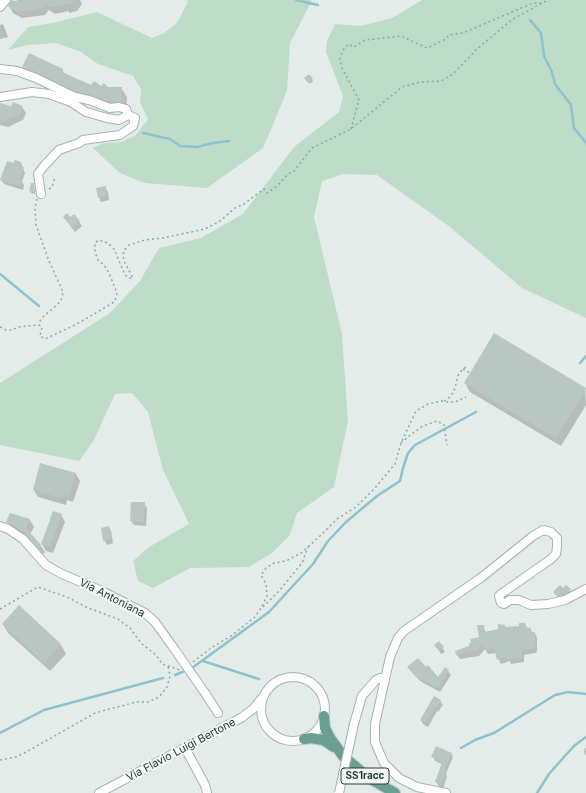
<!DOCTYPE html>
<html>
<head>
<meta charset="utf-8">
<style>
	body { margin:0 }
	canvas { display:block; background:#e3ece9 }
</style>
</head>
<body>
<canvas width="586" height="793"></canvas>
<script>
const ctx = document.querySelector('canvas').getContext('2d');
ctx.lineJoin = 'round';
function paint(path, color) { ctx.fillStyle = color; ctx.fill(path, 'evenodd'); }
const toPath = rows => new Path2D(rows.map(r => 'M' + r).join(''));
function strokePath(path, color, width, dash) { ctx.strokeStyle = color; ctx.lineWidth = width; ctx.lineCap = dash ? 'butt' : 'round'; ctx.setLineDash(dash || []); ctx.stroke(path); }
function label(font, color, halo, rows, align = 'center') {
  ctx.font = font + ' Inter,sans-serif'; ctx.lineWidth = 4; ctx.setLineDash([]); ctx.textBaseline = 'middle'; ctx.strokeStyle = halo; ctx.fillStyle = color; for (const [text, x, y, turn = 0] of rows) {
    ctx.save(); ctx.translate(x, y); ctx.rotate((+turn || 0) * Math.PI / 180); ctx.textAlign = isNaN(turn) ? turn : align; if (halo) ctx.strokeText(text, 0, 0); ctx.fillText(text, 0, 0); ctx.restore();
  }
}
const green = toPath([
	[187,0,312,0,290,43,287,91,263,148,207,188,145,183,120,173,93,148,104,143,121,142,136,135,148,119,140,102,141,89,133,76,98,64,81,52,56,43,27,45,8,50,28,27,53,23,97,12,152,38,164,33,177,23,188,2],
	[422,0,586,0,586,318,522,288,450,227,377,175,343,174,322,181,314,217,342,334,348,421,334,487,297,513,290,535,272,553,249,567,190,568,153,588,138,581,133,561,149,547,189,524,163,470,148,412,132,393,115,394,94,440,79,461,0,445,0,383,110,313,140,281,159,248,201,238,243,214,294,147,339,112,343,96,326,52,327,41,335,24,361,26,392,18]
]);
const shadow = toPath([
	[18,0,80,0,82,4,77,11,69,13,69,11,55,14,49,10,45,15,22,18,13,13,9,6],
	[3,24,8,37,0,39,0,25],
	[23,67,62,70,65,74,91,86,121,88,127,97,126,111,117,111,28,76],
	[309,76,313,81,310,84,307,80],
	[0,104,12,107,22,107,26,113,23,120,8,127,0,125],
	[15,162,21,163,25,173,22,182,24,185,23,190,4,184,1,180],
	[32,184,34,186,35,194,31,193,30,191],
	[105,187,108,192,109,200,101,202,99,197],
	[74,215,82,226,75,232,64,217,70,218],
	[465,383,585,389,586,405,561,446,470,392],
	[41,465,76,474,80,481,73,502,67,500,66,505,38,497,34,490],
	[144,503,147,508,146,526,134,525,131,521],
	[11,514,30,520,34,527,30,534,41,546,45,552,43,554,31,541,24,536,11,529,7,522],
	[61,515,65,522,53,553,46,551,42,544],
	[109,527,111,531,113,543,107,545,104,540],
	[566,586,573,595,560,600,554,592,563,589],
	[19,606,61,645,66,654,50,671,8,633,3,624],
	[525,624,527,628,530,629,533,633,535,633,537,638,537,651,535,653,524,655,524,662,511,664,510,661,501,664,496,653,488,654,485,649,479,656,460,659,457,655,470,647,480,638,483,626,486,633,505,628,520,627],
	[439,642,445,652,441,654,438,649],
	[426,668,438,678,448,671,451,675,440,692,420,681,411,671],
	[440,701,443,705,438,712,437,711,428,727,423,724,421,720],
	[585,748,586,748,586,756,584,752],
	[451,753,453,757,446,774,447,776,443,789,438,785,436,781,442,764,435,761,433,757]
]);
const stream = toPath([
	[296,0,318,5],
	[530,20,541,33,544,56,552,72,555,84,571,105,574,128,586,143],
	[143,133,170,139,180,146,197,147,213,143,229,141],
	[0,274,39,306],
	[580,363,586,356],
	[203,661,259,679],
	[175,675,192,668,269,612,313,564,328,541,346,522,377,496,400,481,403,468,408,453,415,445,476,412],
	[0,733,44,710,163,678],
	[461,748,475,740,494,733,555,695,568,692,586,694],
	[537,793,549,774,564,757,574,746,586,737]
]);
const building = toPath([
	[12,0,15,1,22,0,71,0,72,3,51,7,45,4,41,9,17,12,8,6],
	[29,53,63,69,62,72,91,85,94,81,101,86,104,83,108,87,122,87,121,102,111,102,91,95,77,92,38,73,22,67],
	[309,74,313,79,308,83,304,78],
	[13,102,23,106,20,114,4,121,0,120,0,103,11,106],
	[15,160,21,162,19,167,24,167,19,179,22,180,20,186,0,180,7,161,13,163],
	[31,183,34,183,35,192,29,191],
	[106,186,107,196,98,198,96,188],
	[67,213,70,217,74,214,80,221,72,228,63,217],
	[494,333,586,388,556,438,464,383],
	[40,463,76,473,69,496,64,494,62,498,33,490],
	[131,502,145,502,144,522,130,521],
	[53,511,62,514,50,547,41,544],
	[10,513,30,519,26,528,41,545,38,548,26,534,19,529,6,522],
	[109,526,111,539,103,541,101,528],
	[560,585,563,588,566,585,572,590,557,596,553,592],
	[19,605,61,644,44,663,2,624],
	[519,623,525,623,526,627,531,628,531,632,535,632,535,646,532,649,522,650,522,658,508,659,507,656,497,660,494,648,484,650,482,643,476,652,474,651,456,655,455,651,469,646,469,643,471,643,470,639,479,637,477,625,484,625,484,632,498,629,498,624,505,625,505,627,519,626],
	[439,641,444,647,438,650,434,645],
	[418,658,426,667,428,665,438,677,445,667,449,670,438,688,416,677,407,667],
	[434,696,441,700,436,708,434,708,425,723,420,720],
	[436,746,452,753,444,770,446,771,441,785,435,782,442,762,431,757]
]);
const path = toPath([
	[351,129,359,100,342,68,340,59,343,50,349,44,354,47,365,40,401,36,427,48,446,39,449,35,463,33,533,3,543,3],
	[49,189,52,187,55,177],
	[37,199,35,208,36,225,49,261,63,292,62,298,58,304,44,316,40,321,39,325],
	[0,327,6,330,12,330,18,327,39,325,42,327,40,336,45,339,75,325,111,304,115,301,117,293,109,273,104,265,98,260,95,252,95,243,99,240,108,243,114,249,125,275,129,278,133,278,125,263,123,256,124,250,129,245,145,240,163,238,205,229,220,221,235,208,244,204,264,189,267,193,277,186,288,174,294,171,312,148,351,129,402,87,420,82,441,81,453,74,477,49,513,19,548,0],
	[463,369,470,373],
	[444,401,450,397,454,391,459,373,467,366],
	[401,443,409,436,423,426,437,421,444,425,447,445],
	[263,607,279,591,302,563,308,547],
	[0,609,38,587,67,597,88,608,118,619,130,628,141,643,156,655,162,664,180,670],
	[193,662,211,648,231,636,255,617,261,608,267,596,266,584,261,575,266,568,274,563,286,561,301,553,319,537,337,519,356,507,375,488,395,464,401,443,416,411,428,404,442,401,448,402,455,402,466,397],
	[0,760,16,757,28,751,95,713,136,702,148,702,159,697,167,687,170,676,168,666]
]);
const minor = toPath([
	[0,7,6,0],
	[0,69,17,71,36,78,75,97,89,100,110,108,119,107,126,109,128,115],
	[0,97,32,92,49,94,71,102,86,112,107,118,119,120,128,115],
	[41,194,38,174,43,167,59,150,79,143,83,140,120,135,133,126,135,118,128,115],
	[0,526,8,529,23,539,46,565,62,574,102,591,145,613,155,622,173,647],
	'261 709a32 32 0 1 1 64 0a32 32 0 1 1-64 0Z',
	[205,693,218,713],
	[354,724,362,696,376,680,380,678,385,678],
	[185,748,205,785,207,793],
	[99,793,241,718,253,709,262,698],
	[446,793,417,787,399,778,384,763,375,742,375,724,390,657,398,638,404,631,482,577,533,536,543,530,551,532,557,538,557,547,556,554,551,559,501,594,499,596,501,603,504,604,510,600,519,600,531,605,548,604,565,600,586,589]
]);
const major = toPath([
	[324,716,325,728,330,738,343,756,369,778,395,793],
	[304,739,311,738,323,740,334,747]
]);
const minorBridge = toPath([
	[173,647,205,693],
	[339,793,354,724]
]);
const shields = [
	[365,776,48]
];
const shieldNames = [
	["SS1racc",365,776]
];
const streetNames = [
	["Via Antoniana",112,598,27],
	["Via Flavio Luigi Bertone",181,750,-28]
];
paint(green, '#bedcc7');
paint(shadow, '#0003');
strokePath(stream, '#8fc2ce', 2.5);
paint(building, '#b9c7c2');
strokePath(minor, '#a6b4b0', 10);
strokePath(major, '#c2c9c7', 12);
strokePath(path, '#86aea3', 1.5, [2, 3]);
strokePath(minor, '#fff', 8);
strokePath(major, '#6b9f93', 10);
strokePath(minorBridge, '#a6b4b0', 10, []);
strokePath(minorBridge, '#fff', 8);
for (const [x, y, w] of shields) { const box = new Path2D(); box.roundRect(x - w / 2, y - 8, w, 16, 3); ctx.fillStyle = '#f4f9f6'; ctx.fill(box); strokePath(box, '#243d37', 1); }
label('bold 10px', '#243d37', null, shieldNames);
label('11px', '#243d37', '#f4f9f6', streetNames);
</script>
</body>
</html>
